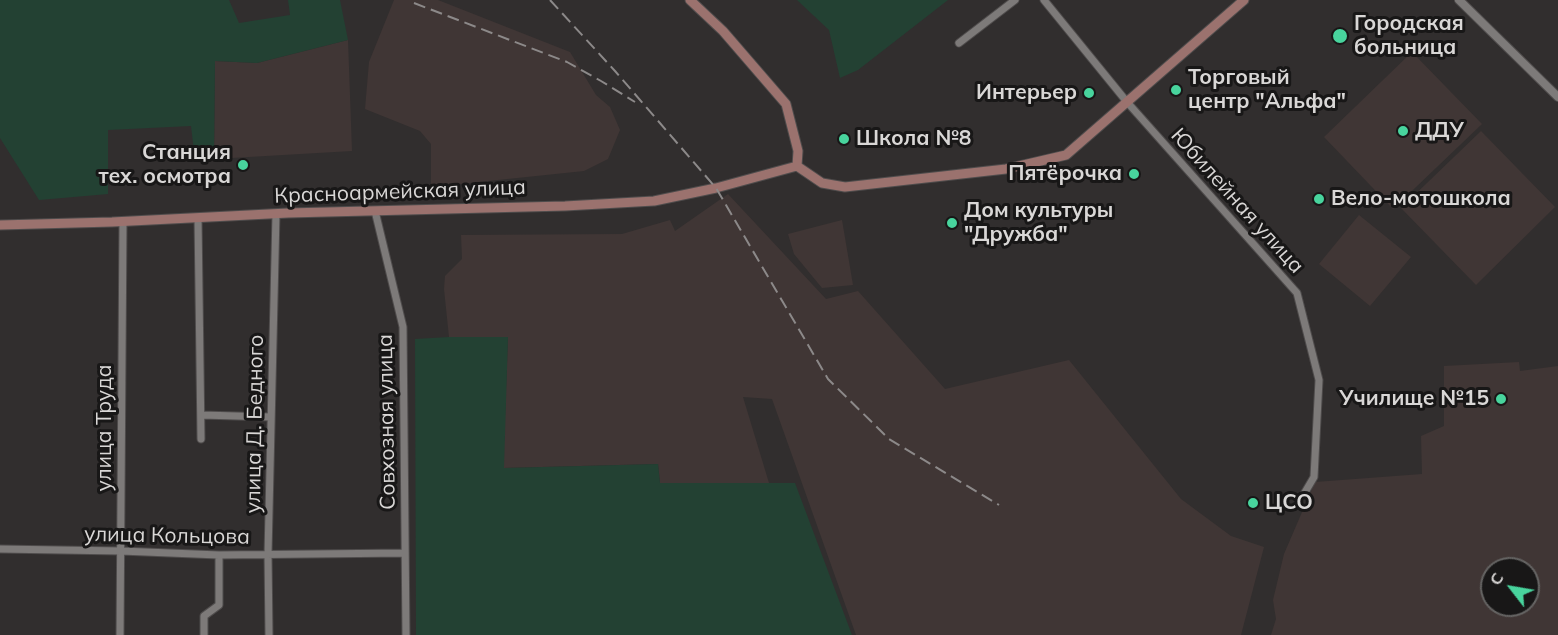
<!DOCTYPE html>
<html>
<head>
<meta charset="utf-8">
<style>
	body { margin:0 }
	#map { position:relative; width:1558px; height:635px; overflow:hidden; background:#312e2e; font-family:Mulish,sans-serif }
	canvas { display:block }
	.north { position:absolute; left:1480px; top:557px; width:60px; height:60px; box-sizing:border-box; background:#181717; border:2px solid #656463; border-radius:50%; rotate:301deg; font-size:16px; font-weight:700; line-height:24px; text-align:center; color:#d9d7d6 }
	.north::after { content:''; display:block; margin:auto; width:21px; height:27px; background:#48d49d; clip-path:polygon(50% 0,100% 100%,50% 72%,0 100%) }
</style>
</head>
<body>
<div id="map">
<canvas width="1558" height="635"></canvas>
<div class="north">С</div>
</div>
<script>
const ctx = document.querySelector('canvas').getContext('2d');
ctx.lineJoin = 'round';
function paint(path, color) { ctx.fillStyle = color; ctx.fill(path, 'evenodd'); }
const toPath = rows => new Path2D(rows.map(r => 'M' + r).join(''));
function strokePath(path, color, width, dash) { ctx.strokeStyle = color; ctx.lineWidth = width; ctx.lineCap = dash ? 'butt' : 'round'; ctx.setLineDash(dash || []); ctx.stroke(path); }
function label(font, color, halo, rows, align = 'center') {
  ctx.font = font + ' Mulish,sans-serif'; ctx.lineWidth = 6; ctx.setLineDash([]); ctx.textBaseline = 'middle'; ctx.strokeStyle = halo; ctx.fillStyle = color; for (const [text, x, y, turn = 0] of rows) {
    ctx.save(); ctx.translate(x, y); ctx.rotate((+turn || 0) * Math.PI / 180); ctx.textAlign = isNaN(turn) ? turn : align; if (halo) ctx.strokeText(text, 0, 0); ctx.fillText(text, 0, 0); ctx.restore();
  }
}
const built = toPath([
	[394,0,438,0,570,52,596,95,610,107,620,130,608,159,584,171,431,187,431,144,420,131,365,109,369,62],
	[348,40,352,151,214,159,215,61,257,63],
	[1412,52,1482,124,1393,209,1324,137],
	[1481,131,1555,207,1476,285,1401,208],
	[728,194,826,299,858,291,945,389,1069,360,1181,499,1231,536,1264,547,1241,635,856,635,772,399,743,397,769,483,660,483,658,464,503,468,508,337,449,337,444,289,445,276,462,259,461,235,622,234,670,220,675,231],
	[1359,215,1411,257,1370,306,1319,264],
	[842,220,853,285,822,288,794,254,788,234],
	[1519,362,1520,371,1558,366,1558,635,1271,635,1276,619,1273,600,1284,554,1315,482,1422,474,1421,436,1444,426,1444,366],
	[1492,569,1528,569,1528,605,1492,605]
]);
const green = toPath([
	[0,0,229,0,239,23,290,15,288,0,340,0,348,40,257,63,215,61,214,159,195,160,191,126,108,130,108,194,39,200,0,138],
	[797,0,948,0,858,70,840,78,829,30],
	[449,337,508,337,504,468,658,464,660,483,795,483,852,635,416,635,415,339]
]);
const minor = toPath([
	[1044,0,1127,102,1297,293,1319,380,1314,477,1304,494],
	[959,43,1015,0],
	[375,211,403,327,406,635],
	[198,218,201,439],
	[202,415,271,417],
	[0,549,121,551,219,555,405,553],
	[120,635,123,221],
	[204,635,204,616,219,605,219,555],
	[269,635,268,554,276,214]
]);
const tertiary = toPath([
	[1459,0,1558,97]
]);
const secondary = toPath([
	[690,0,723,31,786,104,798,151,797,166],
	[797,166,822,183,845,187,1006,169,1066,155,1244,0],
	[0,225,112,222,288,213,565,206,654,201,716,188,797,166]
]);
const rail = toPath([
	[550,0,615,71,716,188,828,379,889,439,999,505],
	[414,3,567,62,601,81,635,102]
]);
const markers = [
	[1340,36,8,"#48d49d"],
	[1176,90,6,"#48d49d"],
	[1089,93,6,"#48d49d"],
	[1403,131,6,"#48d49d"],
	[844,139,6,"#48d49d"],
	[243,165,6,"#48d49d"],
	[1134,174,6,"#48d49d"],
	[1319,199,6,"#48d49d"],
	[952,223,6,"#48d49d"],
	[1501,399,6,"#48d49d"],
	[1253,503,6,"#48d49d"]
];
const poiNames = [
	["Городская",1354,24],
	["больница",1354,48],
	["Торговый",1188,78],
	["центр \"Альфа\"",1188,102],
	["Интерьер",1077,93,"right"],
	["ДДУ",1415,131],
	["Школа №8",856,139],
	["Станция",231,153,"right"],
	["тех. осмотра",231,177,"right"],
	["Пятёрочка",1122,174,"right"],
	["Вело-мотошкола",1331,199],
	["Дом культуры",964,211],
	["\"Дружба\"",964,235],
	["Училище №15",1489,399,"right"],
	["ЦСО",1265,503]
];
const streetNames = [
	["Красноармейская улица",400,192,-2],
	["Юбилейная улица",1237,201,48],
	["Совхозная улица",387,422,-91],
	["улица Д. Бедного",255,424,-89],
	["улица Труда",105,428,-90],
	["улица Кольцова",167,536,1]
];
paint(built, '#403635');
paint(green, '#234133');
strokePath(minor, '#4f4c4c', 9);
strokePath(tertiary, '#4f4c4c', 10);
strokePath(secondary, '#4f4c4c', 11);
strokePath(minor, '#7d7a79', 7);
strokePath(tertiary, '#7d7a79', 8);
strokePath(secondary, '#9b726e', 9);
strokePath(rail, '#8c8989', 2, [12, 6]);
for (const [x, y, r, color] of markers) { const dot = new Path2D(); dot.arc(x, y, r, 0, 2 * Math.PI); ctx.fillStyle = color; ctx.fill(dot); strokePath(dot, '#181717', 2); }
label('bold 21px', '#d9d7d6', '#181717', poiNames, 'left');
label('21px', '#d9d7d6', '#181717', streetNames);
</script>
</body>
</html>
